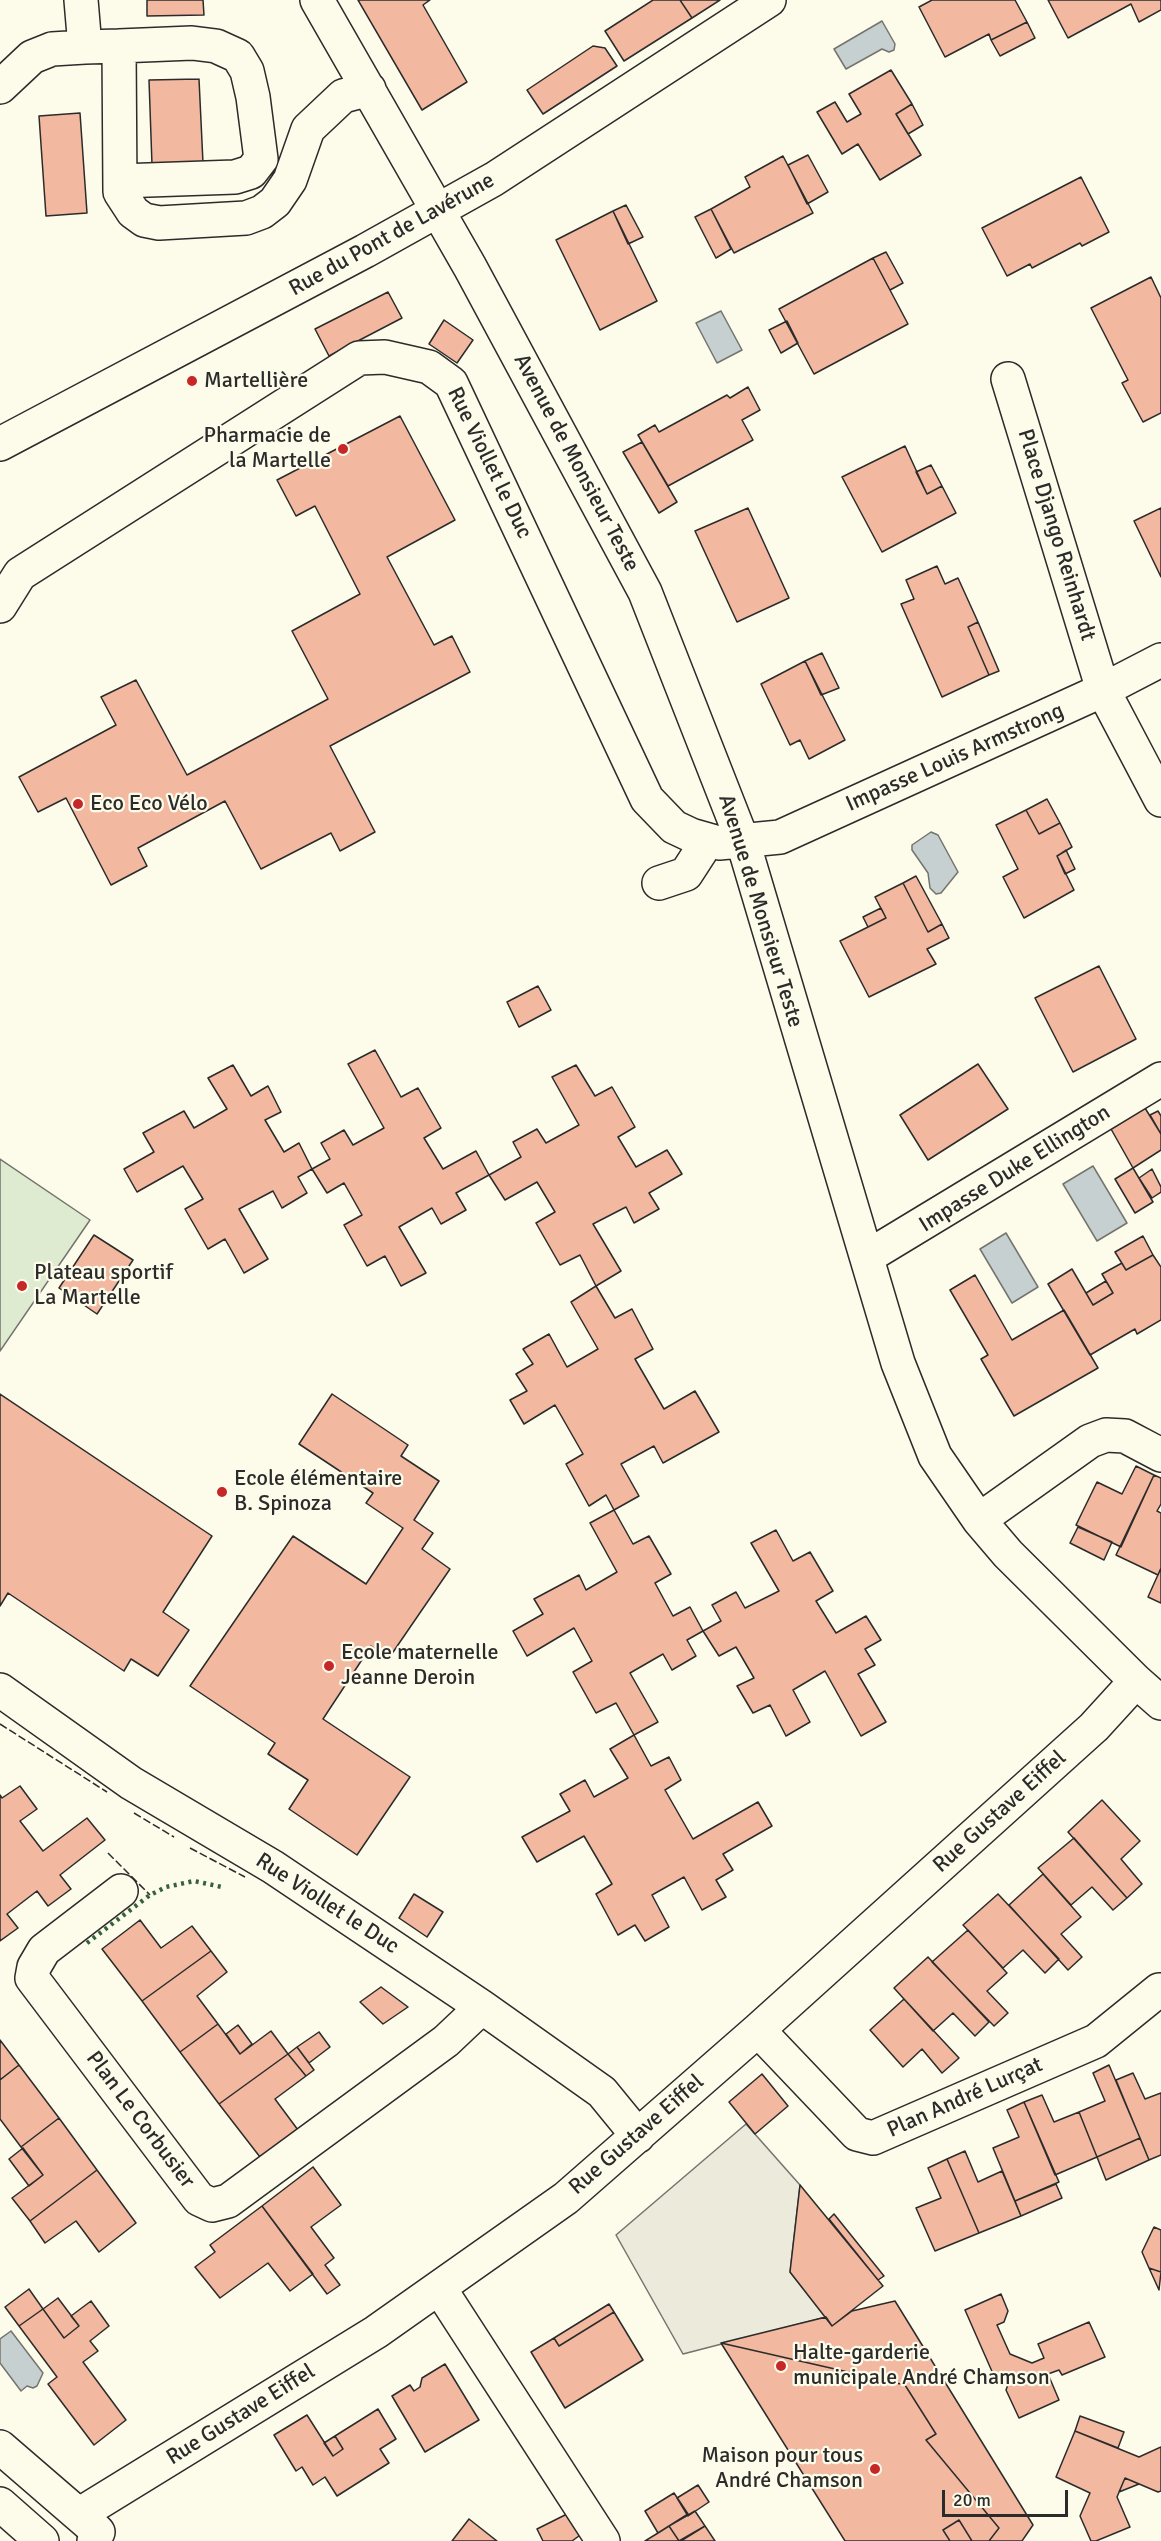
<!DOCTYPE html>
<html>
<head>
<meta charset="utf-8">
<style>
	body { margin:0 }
	#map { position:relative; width:1161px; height:2541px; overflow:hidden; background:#fdfbea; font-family:Signika,sans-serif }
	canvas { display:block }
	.scale { position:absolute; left:942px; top:2490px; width:126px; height:27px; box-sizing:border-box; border:3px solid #2b2b2b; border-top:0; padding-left:8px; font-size:18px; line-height:21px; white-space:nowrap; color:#2b2b2b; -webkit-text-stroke:4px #fdfbea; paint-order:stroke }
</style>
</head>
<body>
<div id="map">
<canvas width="1161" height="2541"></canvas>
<div class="scale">20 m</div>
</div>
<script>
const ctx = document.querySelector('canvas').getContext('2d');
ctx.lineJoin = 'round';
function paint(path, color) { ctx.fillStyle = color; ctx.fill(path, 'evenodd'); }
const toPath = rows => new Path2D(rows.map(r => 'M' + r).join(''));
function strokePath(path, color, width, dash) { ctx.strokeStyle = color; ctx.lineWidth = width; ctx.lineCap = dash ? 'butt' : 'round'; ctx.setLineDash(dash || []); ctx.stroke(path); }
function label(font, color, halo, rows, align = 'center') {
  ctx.font = font + ' Signika,sans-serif'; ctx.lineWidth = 4.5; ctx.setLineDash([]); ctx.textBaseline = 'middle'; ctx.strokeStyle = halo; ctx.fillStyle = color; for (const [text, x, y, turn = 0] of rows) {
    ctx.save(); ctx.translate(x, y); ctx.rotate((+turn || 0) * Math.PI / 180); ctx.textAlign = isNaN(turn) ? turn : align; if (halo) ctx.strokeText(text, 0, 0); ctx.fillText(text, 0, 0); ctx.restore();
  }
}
const green = toPath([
	[0,1159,90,1220,0,1351,0,1159]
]);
const parking = toPath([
	[746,2124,800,2185,790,2272,826,2317,683,2354,616,2235,746,2124]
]);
const water = toPath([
	[882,21,895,44,894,50,889,52,882,49,846,69,834,49,882,21],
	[721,311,742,350,717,363,696,323,721,311],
	[931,832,938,835,958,872,941,893,936,894,930,888,928,873,912,850,912,845,931,832],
	[1093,1166,1127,1223,1097,1241,1063,1184,1093,1166],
	[1006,1233,1038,1287,1012,1303,980,1249,1006,1233],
	[11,2331,43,2373,37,2386,33,2388,27,2386,21,2391,0,2363,0,2339,11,2331]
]);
const building = toPath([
	[147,0,203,0,204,15,147,16,147,0],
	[358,0,430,0,423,5,467,82,422,110,358,0],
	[653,0,680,0,692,18,624,61,605,31,653,0],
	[680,0,720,0,692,18,680,0],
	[932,0,1015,0,1027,22,991,40,989,34,945,57,919,7,932,0],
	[1048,0,1161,0,1161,10,1139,22,1131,4,1068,38,1048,0],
	[1027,22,1035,38,1000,56,991,40,1027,22],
	[593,46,605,48,617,66,543,114,527,90,593,46],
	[891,70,912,104,896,114,921,155,880,180,858,144,842,154,817,112,835,102,847,122,861,114,849,94,891,70],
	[199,79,203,163,152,165,149,80,199,79],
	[912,104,923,125,908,134,896,114,912,104],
	[80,113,87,213,46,216,39,116,80,113],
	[808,155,828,192,807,204,788,165,808,155],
	[783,156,813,213,734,253,711,209,750,187,745,177,783,156],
	[1081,177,1109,232,1082,246,1080,243,1032,268,1030,264,1007,276,982,228,1081,177],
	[626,205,643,237,628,244,613,211,626,205],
	[711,209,731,249,716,258,695,217,711,209],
	[613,211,657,301,600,330,556,240,613,211],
	[886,252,903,283,890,290,873,258,886,252],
	[873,258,908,324,814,374,779,309,873,258],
	[1151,277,1161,298,1161,413,1143,422,1122,383,1128,380,1091,308,1151,277],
	[388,292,402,318,329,356,315,329,388,292],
	[444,320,473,340,457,363,429,344,444,320],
	[787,321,798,343,781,353,769,330,787,321],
	[748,387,760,410,742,420,753,440,668,486,638,435,655,425,659,432,727,395,730,398,748,387],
	[400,416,455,520,387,557,434,645,452,636,470,672,330,746,375,832,340,851,331,833,261,869,225,801,138,848,147,866,111,885,66,798,38,812,19,777,116,725,101,697,136,680,187,775,328,699,292,631,360,594,315,506,296,516,277,480,400,416],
	[642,442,677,502,659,513,623,452,642,442],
	[905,446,927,494,942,486,956,513,882,552,842,477,905,446],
	[931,465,942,486,927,494,916,472,931,465],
	[748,508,789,598,737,622,695,531,748,508],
	[1161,508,1161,577,1134,521,1161,508],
	[937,566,945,584,958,578,978,622,968,627,989,675,942,697,901,604,914,599,906,580,937,566],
	[978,622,999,671,989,675,968,627,978,622],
	[822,653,839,688,821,695,805,661,822,653],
	[805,661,845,740,809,759,800,740,790,745,761,684,805,661],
	[1047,799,1060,823,1039,834,1026,810,1047,799],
	[1026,810,1039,834,1060,823,1072,847,1057,856,1074,890,1024,918,1003,877,1018,869,996,825,1026,810],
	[1066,850,1075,869,1065,874,1057,856,1066,850],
	[916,876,942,924,928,932,903,883,916,876],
	[903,883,928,932,942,924,949,938,927,949,936,964,869,997,840,941,886,918,875,897,903,883],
	[881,908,886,918,868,927,863,917,881,908],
	[1099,966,1136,1039,1073,1072,1035,998,1099,966],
	[538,986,551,1010,519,1027,507,1002,538,986],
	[375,1050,401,1097,418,1088,441,1128,424,1138,443,1169,476,1151,489,1175,456,1193,466,1210,441,1224,432,1208,399,1227,426,1273,401,1286,385,1256,367,1266,344,1225,362,1215,344,1183,327,1193,312,1169,330,1159,321,1143,344,1130,353,1145,384,1128,348,1064,375,1050],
	[978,1064,1008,1109,928,1160,900,1115,978,1064],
	[233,1065,251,1096,268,1086,281,1112,265,1120,284,1152,299,1143,312,1169,298,1177,307,1193,282,1208,273,1191,239,1209,268,1259,244,1273,225,1239,208,1249,185,1209,203,1199,183,1166,137,1192,124,1169,154,1152,143,1133,184,1111,194,1128,227,1109,208,1078,233,1065],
	[576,1065,595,1096,612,1087,635,1127,618,1137,636,1167,667,1150,682,1174,649,1193,659,1209,634,1223,626,1207,593,1224,621,1271,596,1286,580,1255,560,1265,536,1223,555,1212,537,1182,505,1200,489,1175,521,1157,513,1142,537,1129,546,1143,579,1125,552,1077,576,1065],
	[1145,1108,1161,1134,1161,1150,1133,1168,1111,1129,1145,1108],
	[1158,1111,1161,1116,1161,1134,1150,1115,1158,1111],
	[1133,1168,1153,1202,1135,1213,1115,1179,1133,1168],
	[1152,1169,1161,1187,1161,1192,1152,1198,1139,1178,1152,1169],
	[94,1235,133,1260,97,1314,59,1288,94,1235],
	[1143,1236,1153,1255,1126,1270,1115,1252,1143,1236],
	[1153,1255,1161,1267,1161,1320,1137,1334,1135,1329,1090,1355,1048,1284,1072,1269,1093,1305,1113,1293,1102,1274,1122,1263,1126,1270,1153,1255],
	[975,1275,1012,1340,1064,1310,1098,1368,1014,1416,981,1359,988,1355,950,1290,975,1275],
	[1106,1281,1113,1293,1093,1305,1086,1293,1106,1281],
	[596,1286,615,1318,632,1309,653,1349,635,1359,664,1409,695,1391,719,1432,663,1463,654,1446,621,1464,639,1496,614,1510,606,1495,589,1506,566,1464,583,1454,555,1405,524,1424,510,1400,527,1391,516,1374,533,1364,523,1349,549,1334,567,1367,598,1349,571,1302,596,1286],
	[0,1394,212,1536,163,1612,189,1630,158,1676,131,1659,124,1671,8,1593,0,1606,0,1394],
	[332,1394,408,1445,401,1456,439,1481,414,1520,433,1533,422,1549,450,1569,389,1658,371,1646,323,1719,410,1777,357,1855,289,1809,308,1780,268,1754,275,1743,190,1686,293,1536,366,1584,403,1528,366,1503,373,1493,299,1444,332,1394],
	[1136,1466,1154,1475,1121,1547,1076,1525,1097,1482,1122,1494,1136,1466],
	[1154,1475,1161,1478,1161,1504,1157,1511,1161,1513,1161,1568,1158,1575,1116,1555,1154,1475],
	[614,1510,633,1544,649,1536,671,1574,655,1583,673,1616,690,1607,703,1631,687,1640,696,1656,672,1670,663,1654,630,1673,658,1722,634,1735,616,1703,596,1713,573,1672,592,1661,574,1628,527,1656,513,1631,543,1614,534,1599,579,1575,586,1590,617,1572,590,1523,614,1510],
	[1078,1527,1112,1542,1104,1560,1070,1543,1078,1527],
	[776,1530,793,1561,810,1552,833,1591,816,1601,836,1633,866,1616,881,1640,865,1649,875,1665,858,1674,886,1722,861,1736,825,1671,793,1690,810,1722,786,1736,770,1705,753,1713,737,1686,754,1678,736,1647,719,1656,703,1631,721,1621,712,1605,736,1592,745,1608,779,1591,751,1543,776,1530],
	[1161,1568,1161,1603,1148,1597,1161,1568],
	[634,1735,651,1766,669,1757,681,1780,665,1790,693,1839,758,1802,772,1826,723,1854,733,1870,716,1880,726,1897,702,1910,684,1877,652,1895,669,1927,645,1941,635,1925,618,1935,596,1894,612,1884,584,1836,537,1862,522,1837,570,1811,560,1794,585,1780,594,1797,628,1778,610,1749,634,1735],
	[20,1786,37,1809,20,1821,43,1851,87,1818,105,1840,60,1875,71,1889,48,1906,37,1891,7,1914,18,1928,0,1941,0,1795,2,1798,20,1786],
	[1102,1800,1140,1841,1121,1859,1142,1884,1127,1898,1068,1832,1102,1800],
	[1074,1838,1127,1898,1113,1910,1092,1887,1071,1905,1038,1868,1074,1838],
	[1043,1874,1081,1917,1061,1934,1082,1957,1068,1970,1009,1905,1043,1874],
	[414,1894,443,1912,427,1937,399,1918,414,1894],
	[998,1894,1059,1959,1045,1973,1023,1950,1003,1968,963,1925,998,1894],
	[140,1920,161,1948,192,1926,211,1951,142,2001,102,1949,140,1920],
	[968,1930,1007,1973,987,1991,1008,2013,994,2026,932,1962,968,1930],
	[211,1951,227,1972,197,1996,218,2024,180,2052,142,2001,211,1951],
	[928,1957,989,2022,975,2036,953,2013,933,2031,894,1988,928,1957],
	[381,1987,408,2007,383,2024,360,2002,381,1987],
	[904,1999,959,2058,942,2073,922,2049,903,2067,870,2030,904,1999],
	[218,2024,240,2054,271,2031,288,2054,219,2104,180,2052,218,2024],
	[238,2025,252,2044,240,2054,226,2034,238,2025],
	[319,2032,330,2047,309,2063,297,2047,319,2032],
	[0,2040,19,2065,0,2080,0,2040],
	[297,2047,314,2070,306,2076,288,2054,297,2047],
	[288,2054,306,2076,275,2099,298,2130,260,2157,219,2104,288,2054],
	[19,2065,59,2118,21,2147,0,2119,0,2080,19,2065],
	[1109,2065,1140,2138,1097,2157,1079,2112,1105,2101,1093,2073,1109,2065],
	[1133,2073,1145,2099,1161,2093,1161,2155,1149,2160,1116,2080,1133,2073],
	[762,2074,788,2106,755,2134,729,2102,762,2074],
	[1042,2095,1054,2122,1079,2112,1097,2157,1055,2175,1024,2102,1042,2095],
	[1024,2102,1059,2182,1015,2201,993,2148,1019,2137,1007,2110,1024,2102],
	[59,2118,97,2170,30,2221,12,2198,43,2175,21,2147,59,2118],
	[1140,2138,1149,2160,1106,2180,1097,2157,1140,2138],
	[23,2148,43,2175,29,2186,9,2159,23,2148],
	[965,2151,978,2182,1002,2171,1021,2216,979,2233,947,2159,965,2151],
	[947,2159,979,2233,935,2251,916,2208,941,2198,928,2168,947,2159],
	[313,2167,341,2205,311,2227,334,2258,325,2265,340,2285,327,2294,262,2206,313,2167],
	[97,2170,136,2223,99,2252,76,2221,45,2243,30,2221,97,2170],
	[1056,2184,1062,2198,1021,2216,1015,2201,1056,2184],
	[800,2185,883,2286,832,2326,790,2272,800,2185],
	[262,2206,313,2274,290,2291,268,2263,220,2298,195,2267,215,2252,210,2245,262,2206],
	[834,2214,884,2276,878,2280,829,2219,834,2214],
	[1154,2227,1161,2230,1161,2272,1149,2268,1142,2252,1154,2227],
	[1149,2268,1161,2272,1159,2290,1149,2268],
	[29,2289,43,2309,19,2326,5,2307,29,2289],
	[1001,2294,1008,2311,1004,2322,997,2325,1010,2354,1032,2363,1044,2358,1038,2344,1089,2322,1105,2357,1062,2375,1059,2370,1048,2374,1059,2400,1019,2418,1006,2390,1009,2382,994,2376,965,2310,1001,2294],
	[58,2298,79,2326,64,2338,43,2309,58,2298],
	[91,2301,109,2326,90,2341,98,2351,83,2362,126,2420,94,2445,48,2384,57,2377,19,2326,43,2309,64,2338,79,2326,71,2316,91,2301],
	[895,2301,1033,2525,1022,2541,989,2541,999,2528,926,2440,936,2434,905,2385,721,2343,826,2317,832,2326,852,2311,895,2301],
	[609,2304,614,2312,559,2346,554,2338,609,2304],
	[614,2312,643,2360,565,2408,531,2352,554,2338,559,2346,614,2312],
	[721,2343,905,2385,936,2434,926,2440,999,2528,989,2541,972,2541,959,2520,943,2530,950,2541,845,2541,721,2343],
	[445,2364,479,2420,425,2452,392,2396,410,2385,414,2391,420,2387,422,2378,445,2364],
	[378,2409,396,2439,380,2449,389,2463,337,2496,325,2477,313,2485,302,2467,296,2471,274,2435,307,2415,333,2456,343,2449,335,2436,378,2409],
	[1080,2416,1124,2432,1118,2448,1075,2431,1080,2416],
	[1075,2431,1139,2457,1161,2447,1161,2491,1158,2492,1125,2478,1117,2497,1130,2527,1096,2541,1091,2541,1080,2516,1090,2493,1056,2477,1075,2431],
	[335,2436,343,2449,333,2456,324,2443,335,2436],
	[1125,2478,1139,2484,1119,2492,1125,2478],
	[698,2485,709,2502,688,2516,677,2498,698,2485],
	[674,2493,688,2514,658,2533,645,2511,674,2493],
	[695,2511,705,2526,679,2541,669,2526,695,2511],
	[571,2512,583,2533,572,2541,543,2541,537,2529,571,2512],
	[469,2519,497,2541,452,2541,469,2519],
	[959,2520,972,2541,950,2541,943,2530,959,2520],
	[669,2526,679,2541,645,2541,658,2533,669,2526],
	[705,2526,715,2541,681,2541,705,2526]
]);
const minor = toPath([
	[317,0,470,267,645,592,743,842,898,1363,935,1456,979,1520,1008,1554,1136,1681,1161,1703],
	[119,46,192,43,216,46,238,56,247,71,253,97,261,159,251,172,235,177,120,181],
	[85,47,119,46,120,192,133,212,144,220,159,223,246,218,262,212,275,202,290,180,308,129,343,96,369,89],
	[0,87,32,57,52,49,85,47,81,0],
	[1008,379,1103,690,1161,800],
	[0,444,365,251,494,179,769,0],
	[0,606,20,574,359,358,385,357,429,367,451,383,647,799,674,827,691,835,719,843,780,837,1103,690,1161,660],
	[659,883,686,874,708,840],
	[867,1257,1161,1079],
	[979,1520,1090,1441,1106,1435,1125,1436,1161,1455],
	[0,1690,131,1783,273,1867,482,2007,602,2092,638,2136],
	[121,1891,44,1950,34,1967,32,1978,199,2199,212,2205,228,2201,446,2041,482,2007],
	[758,2030,857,2134,873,2138,1096,2041,1159,1990],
	[440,2289,603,2541],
	[0,2447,95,2529],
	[80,2514,376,2332,566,2198,758,2030,1094,1727,1136,1681]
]);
const major = toPath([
	[0,2504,42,2541],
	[94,2541,98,2532]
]);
const hedge = toPath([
	[87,1943,150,1895,166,1887,194,1881,222,1887]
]);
const fence = toPath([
	[0,1724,107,1792],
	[134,1813,174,1837],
	[190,1848,245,1877],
	[108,1853,150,1895]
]);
const markers = [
	[192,381,6,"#c62828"],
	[343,449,6,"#c62828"],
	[78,804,6,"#c62828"],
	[22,1286,6,"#c62828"],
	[222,1492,6,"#c62828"],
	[329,1666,6,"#c62828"],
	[781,2366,6,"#c62828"],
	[875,2469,6,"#c62828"]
];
const streetNames = [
	["Rue du Pont de Lavérune",392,235,-29],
	["Rue Viollet le Duc",489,463,64],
	["Avenue de Monsieur Teste",576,463,62],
	["Place Django Reinhardt",1056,535,73],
	["Impasse Louis Armstrong",955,758,-24],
	["Avenue de Monsieur Teste",760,911,73],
	["Impasse Duke Ellington",1015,1169,-32],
	["Rue Gustave Eiffel",1000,1812,-42],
	["Rue Viollet le Duc",327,1904,33],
	["Plan André Lurçat",965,2098,-24],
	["Plan Le Corbusier",140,2120,53],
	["Rue Gustave Eiffel",637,2135,-41],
	["Rue Gustave Eiffel",241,2415,-32]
];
const poiNames = [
	["Martellière",204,381],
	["Pharmacie de",331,436,"right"],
	["la Martelle",331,461,"right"],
	["Eco Eco Vélo",90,804],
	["Plateau sportif",34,1273],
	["La Martelle",34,1298],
	["Ecole élémentaire",234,1479],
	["B. Spinoza",234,1504],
	["Ecole maternelle",341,1653],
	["Jeanne Deroin",341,1678],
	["Halte-garderie",793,2353],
	["municipale André Chamson",793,2378],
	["Maison pour tous",863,2456,"right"],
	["André Chamson",863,2481,"right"]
];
paint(green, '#deebd1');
strokePath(green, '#74746e', 1.5);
paint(parking, '#eceadb');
strokePath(parking, '#74746e', 1.5);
paint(water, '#c7d0d0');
strokePath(water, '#74746e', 1.5);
paint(building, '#f2b8a0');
strokePath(building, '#2b2b2b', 1.5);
strokePath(minor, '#2b2b2b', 36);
strokePath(major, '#2b2b2b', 36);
strokePath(minor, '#fdfbea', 33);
strokePath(major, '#fdfbea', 33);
strokePath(hedge, '#34623c', 4.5, [3, 4.5]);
strokePath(fence, '#2b2b2b', 1.5, [8, 3]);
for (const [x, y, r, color] of markers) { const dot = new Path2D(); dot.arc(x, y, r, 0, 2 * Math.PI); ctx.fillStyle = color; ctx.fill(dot); strokePath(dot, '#fdfbea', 2); }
label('22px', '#2b2b2b', '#fdfbea', streetNames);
label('22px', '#2b2b2b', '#fdfbea', poiNames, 'left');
</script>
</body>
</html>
